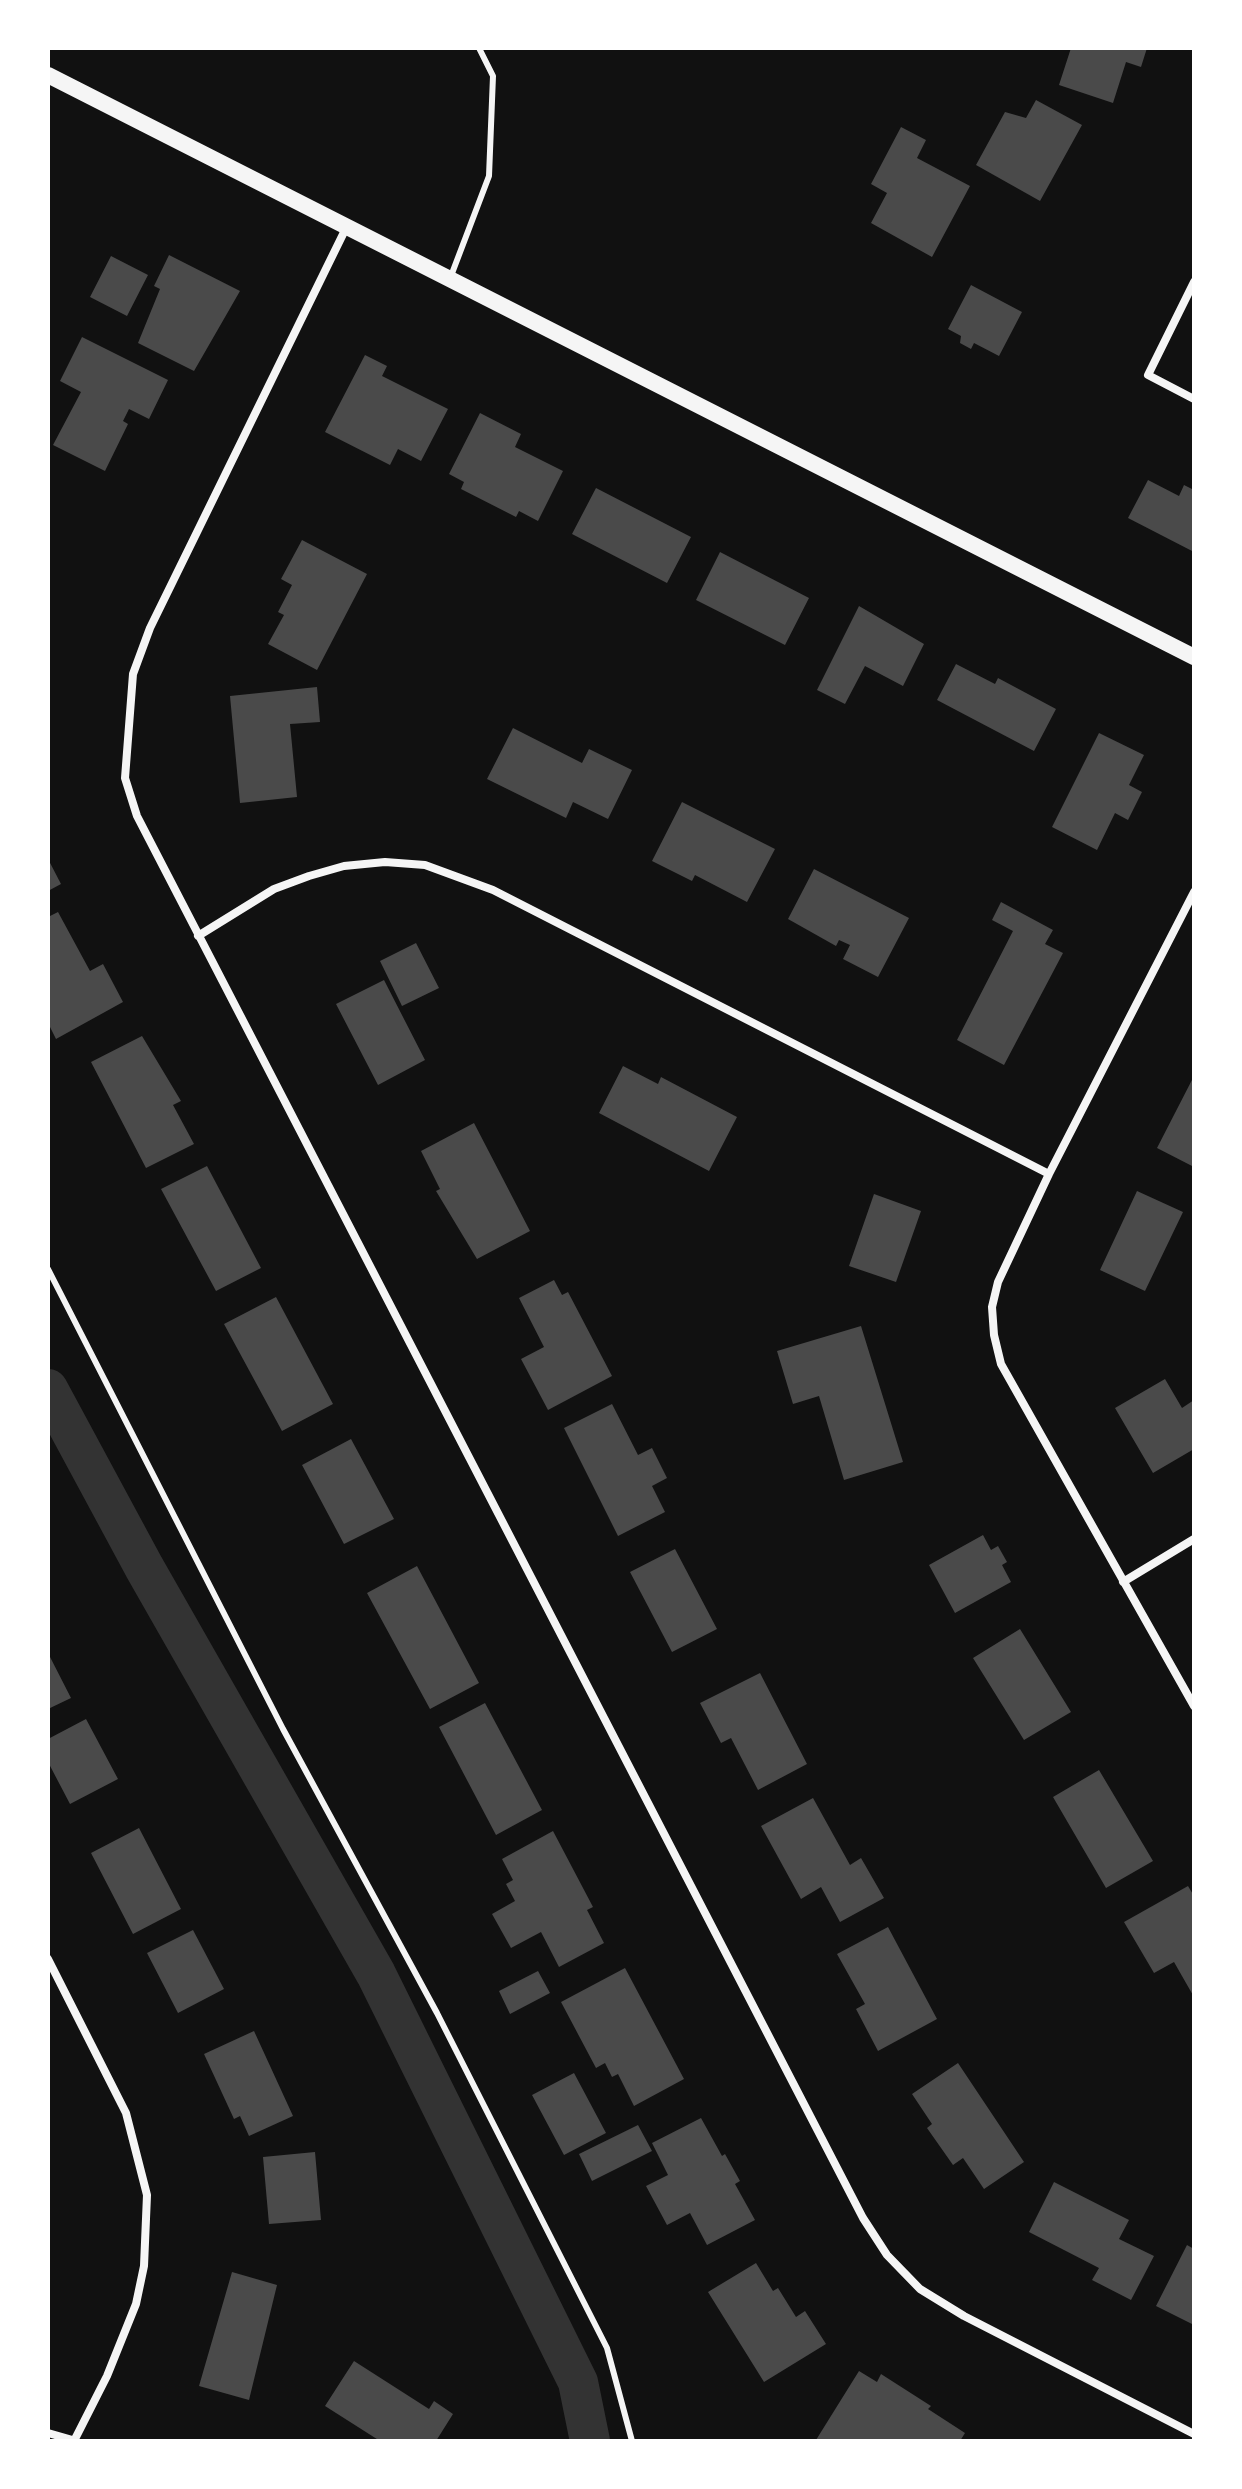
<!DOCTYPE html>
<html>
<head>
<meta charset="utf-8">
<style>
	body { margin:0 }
	#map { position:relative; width:1242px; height:2489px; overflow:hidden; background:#111; font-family:"Fira Sans",sans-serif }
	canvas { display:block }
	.frame { position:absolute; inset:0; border:50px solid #fff; pointer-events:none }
</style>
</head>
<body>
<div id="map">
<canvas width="1242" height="2489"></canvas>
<div class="frame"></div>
</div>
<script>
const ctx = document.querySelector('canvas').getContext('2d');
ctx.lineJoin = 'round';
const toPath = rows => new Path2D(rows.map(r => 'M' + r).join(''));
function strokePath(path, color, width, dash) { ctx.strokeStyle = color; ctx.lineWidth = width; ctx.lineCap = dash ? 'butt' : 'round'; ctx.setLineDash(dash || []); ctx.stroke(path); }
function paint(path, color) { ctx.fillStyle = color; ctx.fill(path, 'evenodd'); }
const canal = toPath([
	[48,1389,144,1567,376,1974,578,2382,590,2441]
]);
const building = toPath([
	[1071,48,1147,48,1141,67,1126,62,1113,103,1059,85],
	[1036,100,1082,125,1040,201,976,165,1005,112,1026,118],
	[901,127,926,140,917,158,970,186,932,257,871,223,887,193,871,184],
	[169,255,240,291,194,371,138,343,160,289,154,286],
	[111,256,148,275,127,316,90,297],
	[971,285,1022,312,999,356,974,343,971,349,960,343,961,336,948,329],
	[82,337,168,380,149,419,129,409,123,421,128,424,105,471,53,445,81,392,60,381],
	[365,355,387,366,382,376,448,409,421,461,398,449,390,465,325,432],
	[480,413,521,434,515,447,563,471,538,521,519,511,516,517,461,489,464,482,449,474],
	[1148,480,1179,496,1184,485,1194,490,1194,552,1128,518],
	[596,488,691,537,667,583,572,534],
	[302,540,367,574,317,670,268,644,284,615,278,612,292,585,281,579],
	[720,552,809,598,785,645,696,600],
	[859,606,924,644,903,686,865,666,845,704,817,690],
	[956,664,995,684,998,678,1056,709,1034,751,937,700],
	[317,687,320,722,290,724,297,797,240,803,230,696],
	[513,728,582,763,589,749,632,770,608,819,573,802,566,818,487,779],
	[1099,733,1144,755,1129,785,1142,792,1128,820,1115,813,1097,850,1052,827],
	[682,802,775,849,747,902,695,875,692,881,652,861],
	[48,859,61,884,48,891],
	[814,869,909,918,878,977,843,959,850,945,839,940,836,946,788,919],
	[1001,902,1053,930,1045,944,1063,953,1004,1065,957,1040,1013,931,992,920],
	[58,912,90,971,103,964,123,1002,56,1039,48,1023,48,917],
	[416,943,439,988,402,1006,380,961],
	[384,980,425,1060,378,1085,336,1004],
	[142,1036,181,1101,173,1105,194,1144,146,1168,91,1062],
	[623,1066,658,1084,661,1077,737,1117,709,1171,599,1113],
	[1194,1076,1194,1167,1157,1148],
	[474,1123,530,1231,477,1259,436,1191,440,1189,421,1151],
	[207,1166,261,1268,216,1291,161,1189],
	[1137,1191,1183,1212,1145,1291,1100,1270],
	[874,1194,921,1211,896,1282,849,1266],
	[554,1280,562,1295,568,1292,612,1376,548,1410,521,1359,544,1347,519,1298],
	[276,1297,333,1404,282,1431,224,1324],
	[861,1326,903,1462,844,1480,819,1396,793,1404,777,1351],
	[1165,1379,1182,1408,1194,1400,1194,1449,1153,1473,1115,1408],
	[612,1404,638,1455,652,1448,667,1478,652,1486,665,1512,618,1536,564,1428],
	[351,1439,394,1519,344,1544,302,1465],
	[983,1535,991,1550,998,1546,1007,1562,1002,1565,1011,1582,955,1613,929,1565],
	[675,1549,717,1629,672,1652,630,1572],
	[417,1566,479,1683,430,1709,367,1593],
	[1020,1629,1071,1712,1024,1740,973,1658],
	[48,1653,71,1698,48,1709],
	[760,1673,807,1764,758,1790,731,1738,721,1743,700,1703],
	[485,1703,542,1810,496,1835,439,1727],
	[86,1719,118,1779,70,1804,48,1762,48,1739],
	[1099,1770,1153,1861,1106,1888,1053,1797],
	[813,1798,850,1865,861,1858,884,1898,840,1922,821,1887,801,1899,761,1826],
	[139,1828,181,1909,133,1934,91,1853],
	[553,1831,593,1907,587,1910,604,1943,559,1967,541,1932,511,1948,492,1914,515,1901,506,1884,513,1880,502,1859],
	[1188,1886,1194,1896,1194,1997,1174,1962,1154,1973,1124,1922],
	[888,1927,937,2019,878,2051,856,2009,865,2004,837,1954],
	[193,1930,224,1989,178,2013,147,1953],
	[625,1968,684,2079,634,2106,618,2074,612,2077,605,2063,596,2068,561,2002],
	[538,1971,550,1993,510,2014,499,1991],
	[254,2031,293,2116,249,2136,240,2116,234,2119,204,2054],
	[958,2063,1024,2162,984,2189,963,2158,953,2165,927,2128,932,2124,912,2094],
	[574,2073,606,2133,564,2155,532,2095],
	[701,2118,722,2156,725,2154,740,2181,735,2184,755,2220,707,2245,690,2213,667,2225,646,2186,668,2175,652,2143],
	[638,2125,652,2151,592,2181,579,2154],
	[315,2152,321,2220,269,2224,263,2157],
	[1054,2182,1129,2220,1119,2239,1154,2256,1131,2300,1092,2280,1099,2268,1029,2232],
	[1187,2245,1194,2249,1194,2325,1156,2306],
	[756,2263,773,2291,778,2288,796,2317,805,2311,826,2344,764,2382,708,2292],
	[232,2272,277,2285,249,2400,199,2386],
	[354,2361,429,2409,434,2401,453,2414,436,2441,380,2441,325,2406],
	[859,2371,877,2382,881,2374,931,2406,928,2409,965,2433,960,2441,816,2440]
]);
const service = toPath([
	[451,276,489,176,493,76,479,48],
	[48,1269,283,1729,437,2013,607,2348,632,2441]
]);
const minor = toPath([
	[347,226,150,628,133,674,125,778,137,816,863,2218,887,2255,920,2289,964,2316,1194,2434],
	[1194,282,1148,375,1194,399],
	[1194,892,1049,1174,998,1282,992,1307,994,1335,1001,1364,1194,1706],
	[198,936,274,889,309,876,344,866,385,862,425,865,493,890,1049,1174],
	[1123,1582,1194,1539],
	[48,1959,126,2113,147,2195,144,2266,136,2304,107,2376,74,2441],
	[48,2433,76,2441]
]);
const secondary = toPath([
	[48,75,1194,657]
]);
strokePath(canal, '#333', 40);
paint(building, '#4a4a4a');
strokePath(service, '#f5f5f5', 6);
strokePath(minor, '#f5f5f5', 8);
strokePath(secondary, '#f5f5f5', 16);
</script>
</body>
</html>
